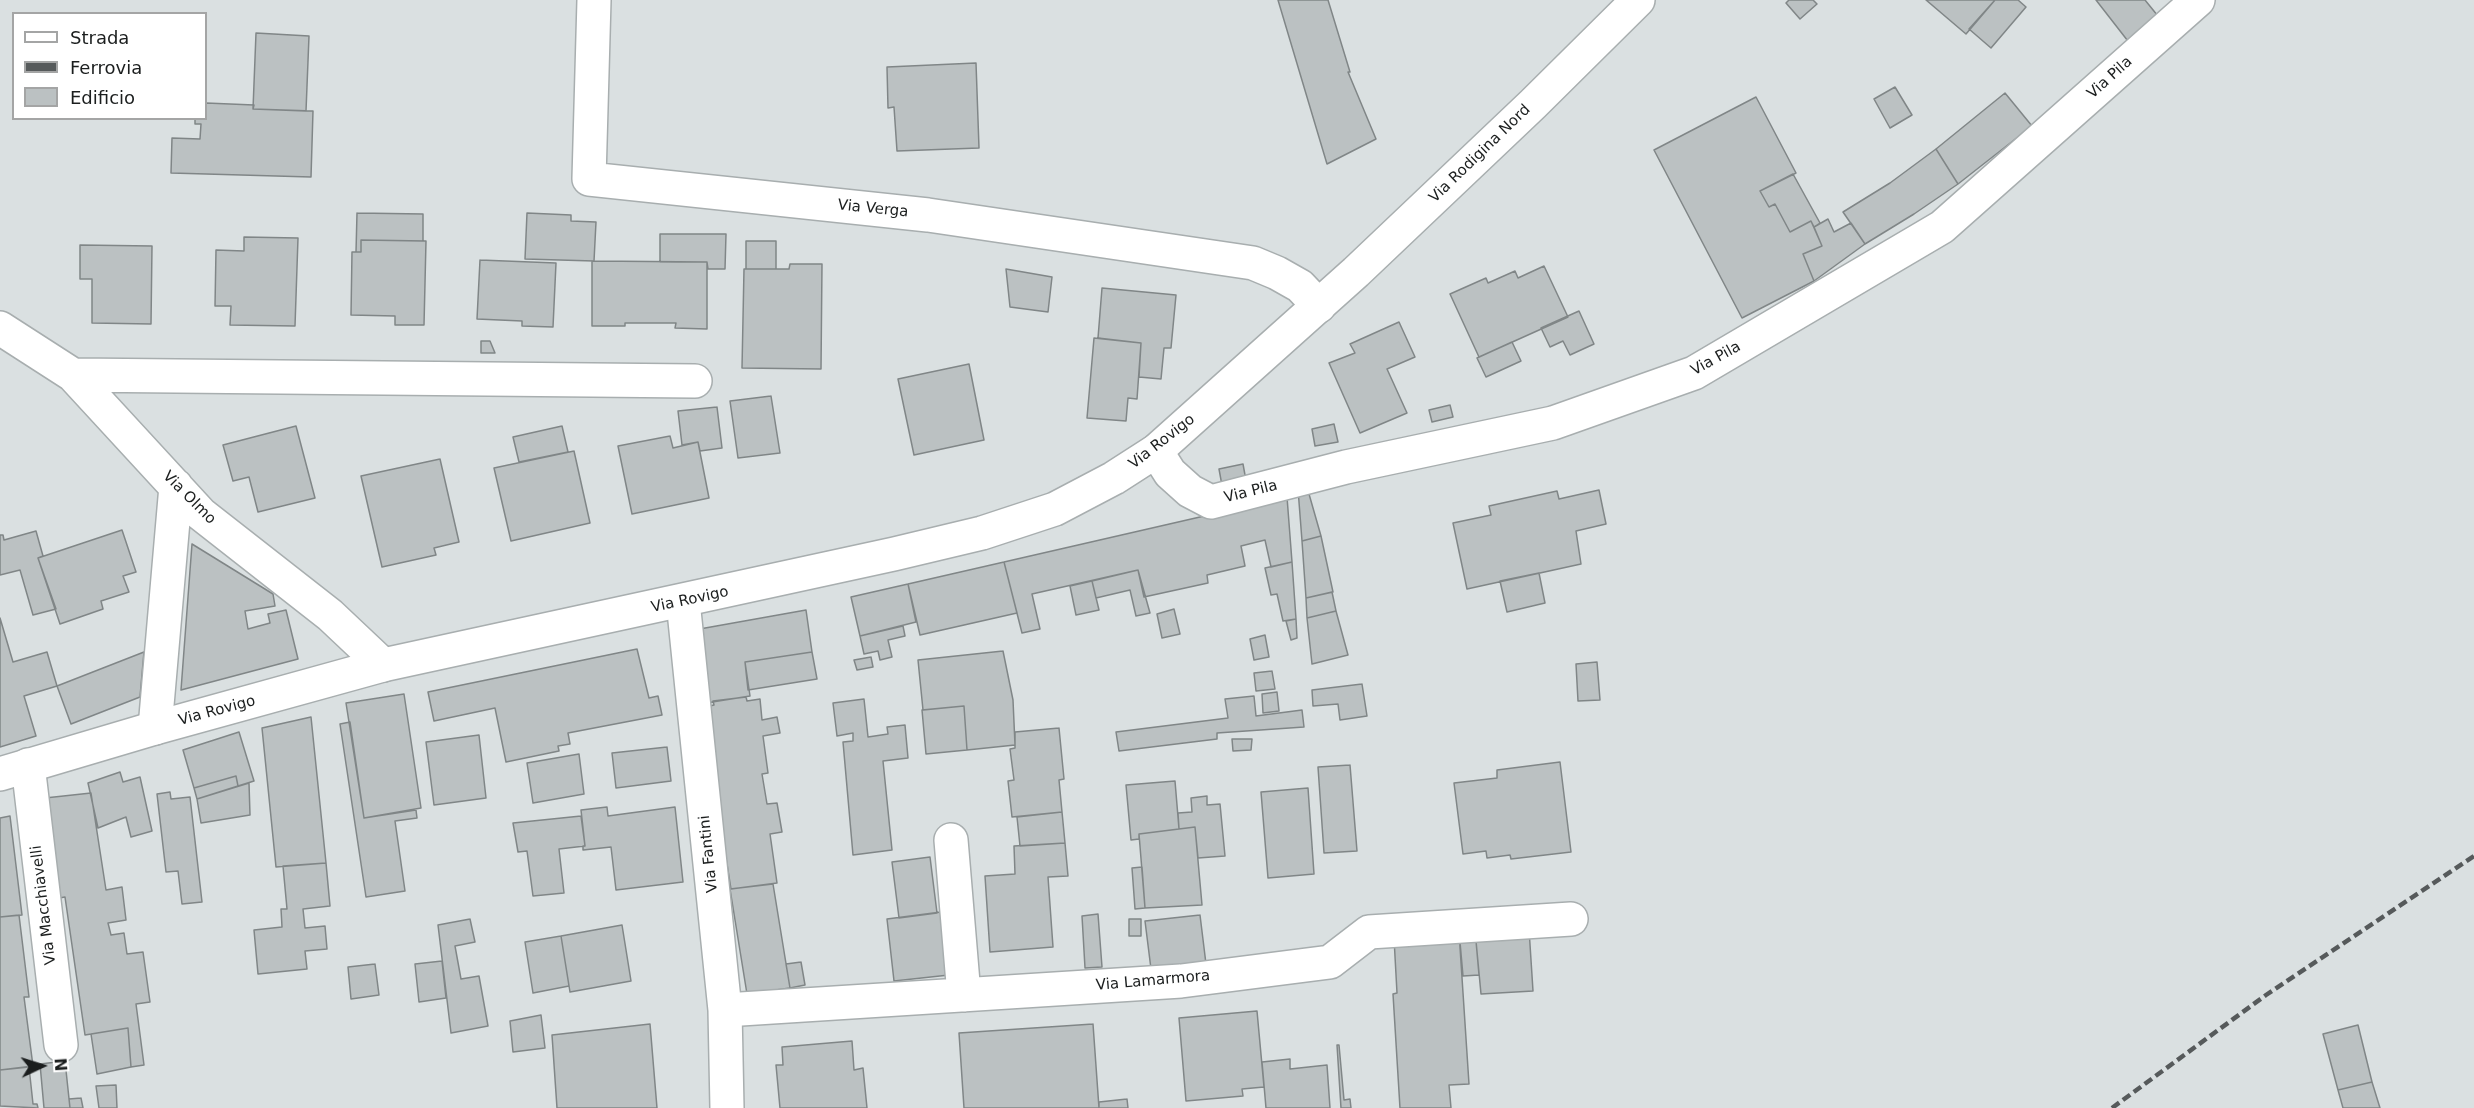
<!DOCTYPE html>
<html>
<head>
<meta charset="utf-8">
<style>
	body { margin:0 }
	#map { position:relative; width:2474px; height:1108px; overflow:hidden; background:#dae0e1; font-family:"DejaVu Sans",sans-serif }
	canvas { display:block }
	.legend { position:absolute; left:12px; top:12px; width:195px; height:108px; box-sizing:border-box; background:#fff; border:2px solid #a4a5a5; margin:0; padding:8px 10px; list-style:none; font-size:18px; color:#1b1e1e }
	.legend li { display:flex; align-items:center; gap:12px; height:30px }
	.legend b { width:30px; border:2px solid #a4a5a5 }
	.north { position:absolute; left:12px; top:1036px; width:60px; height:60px; -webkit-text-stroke:4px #fff; paint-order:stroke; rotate:86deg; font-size:16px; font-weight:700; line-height:24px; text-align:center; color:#1b1e1e }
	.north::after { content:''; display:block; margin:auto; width:21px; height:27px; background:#1b1e1e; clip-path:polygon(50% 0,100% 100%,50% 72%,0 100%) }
</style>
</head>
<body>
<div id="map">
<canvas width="2474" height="1108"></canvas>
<ul class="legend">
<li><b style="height:8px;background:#fff"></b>Strada</li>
<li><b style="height:8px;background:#565a5b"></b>Ferrovia</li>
<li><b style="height:16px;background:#bbc1c2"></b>Edificio</li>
</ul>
<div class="north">N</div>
</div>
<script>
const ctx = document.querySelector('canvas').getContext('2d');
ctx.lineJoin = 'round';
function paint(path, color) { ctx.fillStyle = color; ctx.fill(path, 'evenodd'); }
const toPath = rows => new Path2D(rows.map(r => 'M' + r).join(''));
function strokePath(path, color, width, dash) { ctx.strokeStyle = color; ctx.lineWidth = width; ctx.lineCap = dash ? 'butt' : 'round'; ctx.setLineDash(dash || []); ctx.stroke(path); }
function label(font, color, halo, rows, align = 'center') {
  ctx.font = font + ' "DejaVu Sans",sans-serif'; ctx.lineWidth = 4.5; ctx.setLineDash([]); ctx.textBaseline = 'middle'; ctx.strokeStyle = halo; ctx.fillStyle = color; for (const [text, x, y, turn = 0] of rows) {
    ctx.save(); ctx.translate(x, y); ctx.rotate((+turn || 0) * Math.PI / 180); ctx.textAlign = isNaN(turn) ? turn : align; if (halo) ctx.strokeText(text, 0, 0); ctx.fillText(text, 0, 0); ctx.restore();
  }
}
const building = toPath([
	[1278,0,1328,0,1350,72,1348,72,1376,139,1327,164,1278,0],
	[1789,0,1813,0,1817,4,1800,19,1786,3,1789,0],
	[1926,0,1995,0,1966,34,1926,0],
	[1995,0,2018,0,2026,7,1991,48,1969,29,1995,0],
	[2096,0,2145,0,2162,21,2131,45,2096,0],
	[256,33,309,36,306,111,253,109,256,33],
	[976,63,979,148,897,151,894,107,888,108,887,67,976,63],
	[1895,87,1912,115,1890,128,1874,99,1895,87],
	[2005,93,2032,126,1958,184,1936,149,2005,93],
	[1756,97,1796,173,1760,191,1769,207,1775,204,1790,232,1811,221,1822,246,1803,254,1814,281,1742,318,1654,150,1756,97],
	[206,103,254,105,253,109,313,111,311,177,171,173,172,138,200,139,201,124,195,124,195,118,206,118,206,103],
	[1936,149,1958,184,1914,214,1865,244,1843,212,1890,183,1936,149],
	[1793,174,1820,223,1814,227,1811,221,1790,232,1775,204,1769,207,1760,191,1793,174],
	[357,213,423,214,423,241,361,240,361,252,356,252,357,213],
	[527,213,571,215,571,221,596,222,594,261,525,259,527,213],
	[1828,219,1834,232,1851,223,1865,244,1814,281,1803,254,1822,246,1814,227,1828,219],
	[660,234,726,234,725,269,708,269,707,262,660,262,660,234],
	[244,237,298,238,295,326,230,325,231,306,215,306,216,250,244,251,244,237],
	[361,240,426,241,424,325,395,325,395,316,351,315,352,252,361,252,361,240],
	[746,241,776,241,776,269,746,269,746,241],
	[80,245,152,246,151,324,92,323,92,279,80,279,80,245],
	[480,260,556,263,553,327,522,326,522,321,477,319,480,260],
	[592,261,707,262,707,329,675,328,676,323,625,323,625,326,592,326,592,261],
	[790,264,822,264,821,369,742,368,744,269,789,269,790,264],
	[1544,266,1568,317,1479,357,1450,294,1486,278,1488,283,1515,271,1518,278,1544,266],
	[1006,269,1052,277,1048,312,1010,307,1006,269],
	[1102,288,1176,295,1171,348,1164,348,1161,379,1139,377,1141,343,1098,338,1102,288],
	[1579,311,1594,344,1570,355,1563,341,1550,347,1541,328,1579,311],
	[1399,322,1415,357,1387,369,1407,413,1360,433,1329,363,1355,353,1350,344,1399,322],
	[1094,338,1141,343,1137,399,1128,398,1126,421,1087,418,1094,338],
	[481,341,490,341,495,353,481,353,481,341],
	[1512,342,1521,361,1486,377,1477,358,1512,342],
	[969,364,984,440,914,455,898,379,969,364],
	[771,396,780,453,738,458,730,401,771,396],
	[1450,405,1453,417,1432,422,1429,410,1450,405],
	[717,407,722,448,700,451,698,442,682,445,678,411,717,407],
	[1334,424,1338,442,1315,446,1312,429,1334,424],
	[296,426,315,498,258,512,249,477,233,481,223,445,296,426],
	[562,426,568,452,519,462,513,437,562,426],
	[670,436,673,448,698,442,709,498,632,514,618,446,670,436],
	[574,451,590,523,511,541,494,468,574,451],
	[440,459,459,542,434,548,436,555,382,567,361,476,440,459],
	[1243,464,1247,486,1223,491,1219,469,1243,464],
	[1307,487,1321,536,1302,541,1298,489,1307,487],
	[1599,490,1606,524,1576,531,1581,564,1467,589,1453,523,1491,515,1489,506,1557,491,1559,499,1599,490],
	[1287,497,1292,562,1271,567,1265,540,1241,546,1245,566,1207,575,1208,583,1144,597,1138,570,1032,594,1040,629,1022,633,1004,562,1287,497],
	[122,530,136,572,123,576,129,592,101,601,103,609,60,624,38,558,122,530],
	[36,531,43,556,38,558,56,609,33,615,20,570,0,575,0,535,3,535,4,540,36,531],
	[1321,536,1333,592,1306,598,1302,541,1321,536],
	[192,544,273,594,275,606,245,611,248,629,270,623,268,614,286,610,298,659,181,690,192,544],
	[1004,562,1017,613,920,635,908,584,1004,562],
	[1292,562,1296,619,1283,621,1277,594,1271,595,1265,568,1292,562],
	[1138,570,1150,613,1136,616,1130,590,1096,598,1092,581,1138,570],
	[1539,573,1545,603,1507,612,1500,581,1539,573],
	[1092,581,1099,610,1076,615,1070,586,1092,581],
	[908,584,916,622,860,636,851,597,908,584],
	[1332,592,1336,611,1307,618,1306,598,1332,592],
	[1174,609,1180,634,1162,638,1157,614,1174,609],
	[806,610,812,652,745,662,750,696,706,703,694,630,806,610],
	[1336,611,1348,655,1312,664,1307,618,1336,611],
	[0,618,13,662,47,652,57,686,24,696,36,736,0,747,0,618],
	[1296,619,1297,638,1291,640,1286,621,1296,619],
	[903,626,905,636,888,640,892,657,880,660,878,651,864,654,860,636,903,626],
	[1265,635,1269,657,1254,660,1250,639,1265,635],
	[637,649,649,698,658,696,662,715,568,733,570,744,558,746,559,751,506,762,495,708,434,721,428,692,637,649],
	[1003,651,1013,700,1015,745,967,750,964,706,923,710,918,660,1003,651],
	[144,652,140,697,71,724,57,686,144,652],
	[812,652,817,679,748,690,745,662,812,652],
	[871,657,873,667,857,670,854,660,871,657],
	[1597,662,1600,700,1578,701,1576,664,1597,662],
	[1272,671,1275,689,1256,691,1254,673,1272,671],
	[1362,684,1367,716,1340,720,1338,704,1313,706,1312,690,1362,684],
	[1277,692,1279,711,1263,713,1262,694,1277,692],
	[404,694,421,808,364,818,346,703,404,694],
	[1254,696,1256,716,1302,710,1304,727,1217,733,1217,739,1119,751,1116,732,1228,718,1225,699,1254,696],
	[746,697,747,701,760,699,762,720,777,717,780,733,763,736,768,773,762,774,767,804,777,803,782,832,770,834,777,883,731,889,708,745,705,707,714,705,713,701,746,697],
	[864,699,868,737,888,734,887,727,905,725,908,758,883,761,892,850,853,855,843,742,853,741,853,733,837,736,833,703,864,699],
	[964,706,967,750,926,754,922,710,964,706],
	[311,717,326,863,276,867,262,728,311,717],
	[350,722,364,818,416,810,417,818,395,821,405,891,366,897,340,724,350,722],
	[1059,728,1064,779,1059,780,1062,812,1012,817,1008,781,1014,780,1010,749,1015,748,1015,732,1059,728],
	[239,732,254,781,238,786,236,776,194,788,183,750,239,732],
	[479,735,486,798,434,805,426,742,479,735],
	[1232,739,1252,739,1251,750,1233,751,1232,739],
	[667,747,671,781,616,788,612,753,667,747],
	[579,754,584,794,533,803,527,763,579,754],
	[1560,762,1571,852,1511,859,1510,855,1487,858,1486,851,1463,854,1454,783,1497,778,1497,770,1560,762],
	[1350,765,1357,851,1324,853,1318,767,1350,765],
	[120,772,123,782,140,777,152,831,131,837,126,817,98,828,88,783,120,772],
	[236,776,238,786,197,799,194,788,236,776],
	[1175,781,1179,829,1139,834,1139,839,1131,840,1126,785,1175,781],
	[249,783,250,815,201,823,197,799,249,783],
	[1308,788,1314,874,1268,878,1261,792,1308,788],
	[170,792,171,799,190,797,202,902,182,904,178,871,166,872,157,794,170,792],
	[91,793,106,890,122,887,126,920,108,923,111,935,124,933,127,954,143,952,150,1002,136,1004,144,1065,131,1067,128,1028,85,1035,65,897,59,898,45,798,91,793],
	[1207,796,1207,805,1220,804,1225,856,1198,858,1195,827,1179,829,1178,813,1192,812,1191,798,1207,796],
	[607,807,608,816,675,807,683,882,616,890,611,847,583,850,583,846,585,846,581,810,607,807],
	[1062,812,1065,843,1020,846,1017,817,1062,812],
	[10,816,22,915,0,917,0,818,10,816],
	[581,816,585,846,559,849,564,893,533,896,527,851,518,852,513,823,581,816],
	[1195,827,1202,905,1145,908,1139,834,1195,827],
	[1065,843,1068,876,1048,877,1053,947,990,952,985,876,1015,874,1014,846,1065,843],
	[930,857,937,913,899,918,892,862,930,857],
	[326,863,330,906,303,909,305,928,325,926,327,949,305,951,307,969,258,974,254,930,282,927,281,909,287,909,283,866,326,863],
	[1142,867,1145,908,1135,909,1132,868,1142,867],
	[773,884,790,988,747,994,730,889,773,884],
	[941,912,949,975,894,981,887,919,941,912],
	[1098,914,1102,967,1085,968,1082,916,1098,914],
	[19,915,29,997,24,997,33,1066,0,1070,0,917,19,915],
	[1200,915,1206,964,1151,969,1145,921,1200,915],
	[470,919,475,942,455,946,461,979,479,976,488,1026,451,1033,438,925,470,919],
	[1129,919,1141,919,1141,936,1129,936,1129,919],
	[622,925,631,981,570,992,561,936,622,925],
	[1529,929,1533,991,1481,994,1476,941,1529,929],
	[1459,932,1469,1084,1449,1085,1451,1108,1400,1108,1393,994,1397,993,1394,938,1459,932],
	[561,936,569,986,533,993,525,942,561,936],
	[1476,941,1479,975,1463,976,1460,942,1476,941],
	[442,961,446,998,419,1002,415,964,442,961],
	[801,962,805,985,790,988,786,964,801,962],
	[375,964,379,995,351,999,348,967,375,964],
	[1257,1011,1264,1087,1242,1089,1243,1096,1186,1101,1179,1018,1257,1011],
	[541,1015,545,1048,513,1052,510,1021,541,1015],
	[650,1024,657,1108,557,1108,552,1035,650,1024],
	[1093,1024,1099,1108,964,1108,959,1033,1093,1024],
	[2358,1025,2372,1082,2338,1090,2323,1034,2358,1025],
	[128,1028,131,1067,97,1074,91,1034,128,1028],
	[852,1041,854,1070,863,1068,867,1108,780,1108,776,1065,783,1065,782,1047,852,1041],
	[1337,1045,1339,1045,1344,1100,1350,1099,1351,1108,1341,1108,1337,1045],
	[1290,1059,1290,1069,1327,1065,1330,1108,1266,1108,1262,1062,1290,1059],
	[65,1061,70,1108,44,1108,40,1064,65,1061],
	[29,1067,33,1104,37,1104,38,1108,0,1106,0,1070,29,1067],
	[2372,1082,2380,1108,2343,1108,2338,1090,2372,1082],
	[116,1085,117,1108,99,1108,96,1086,116,1085],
	[81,1098,83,1108,70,1108,69,1099,81,1098],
	[1127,1099,1128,1108,1099,1108,1099,1102,1127,1099]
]);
const minor = toPath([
	[594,0,589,179,928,215,1253,263,1277,273,1300,286,1319,306],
	[0,328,73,375,201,514,330,615,383,665],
	[73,375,695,381],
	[1156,451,1170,473,1190,491,1211,502,1346,467,1553,423,1694,373,1942,227,2198,0],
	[683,601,725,1010,727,1108],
	[155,728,176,486],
	[28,765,61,1045],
	[951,840,964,995],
	[725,1010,1181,981,1330,962,1369,932,1571,919]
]);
const major = toPath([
	[0,774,155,728,383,665,894,554,982,533,1055,509,1114,478,1156,451,1356,272,1533,104,1638,0]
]);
const rail = toPath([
	[2112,1108,2266,995,2474,856]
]);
const streetNames = [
	["Via Pila",2110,78,-42],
	["Via Rodigina Nord",1480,154,-44],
	["Via Verga",873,209,6],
	["Via Pila",1716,359,-29],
	["Via Rovigo",1162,442,-38],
	["Via Pila",1251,492,-14],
	["Via Olmo",189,498,45],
	["Via Rovigo",690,600,-12],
	["Via Rovigo",217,711,-15],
	["Via Fantini",709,854,-96],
	["Via Macchiavelli",44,905,-97],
	["Via Lamarmora",1153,981,-5]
];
paint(building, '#bbc1c2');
strokePath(building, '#808687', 1.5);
strokePath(minor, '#a8aeaf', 36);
strokePath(major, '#a8aeaf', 36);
strokePath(minor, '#fff', 33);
strokePath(major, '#fff', 33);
strokePath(rail, '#565a5b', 4.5, [9, 4.5]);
label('15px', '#1b1e1e', '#fff', streetNames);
</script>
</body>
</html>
